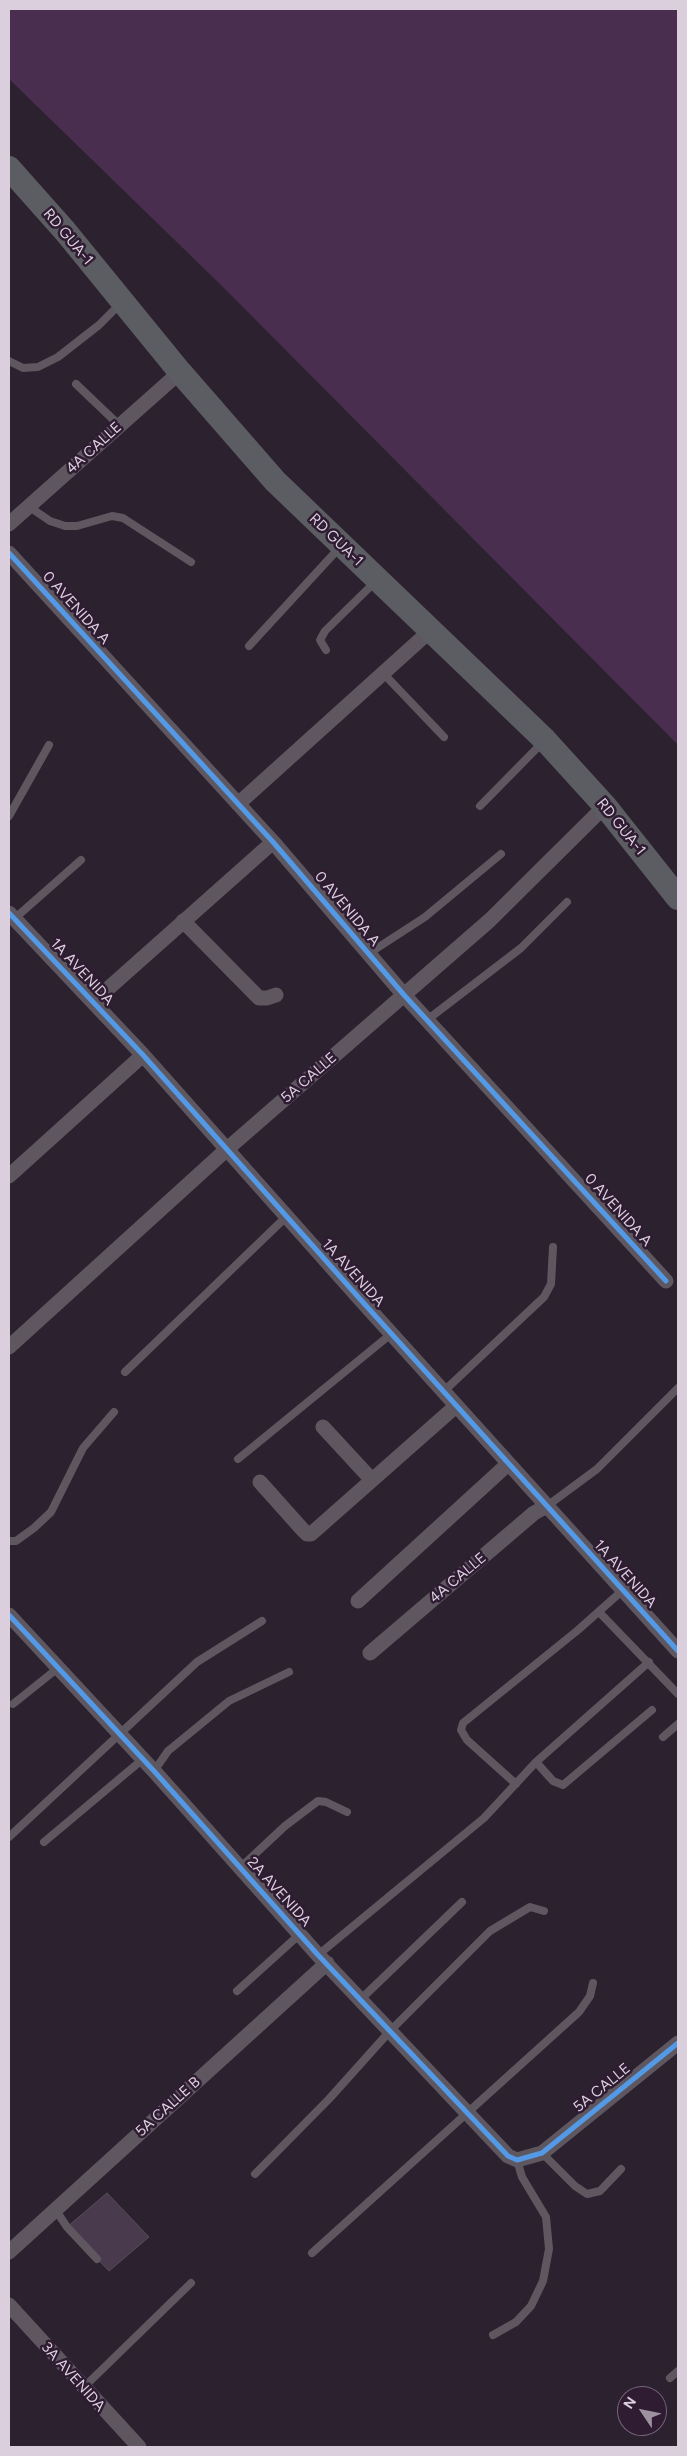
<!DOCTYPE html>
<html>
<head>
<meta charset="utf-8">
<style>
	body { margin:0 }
	#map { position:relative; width:687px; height:2456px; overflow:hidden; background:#2c212e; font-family:Figtree,sans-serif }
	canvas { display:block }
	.frame { position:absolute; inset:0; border:10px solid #dbcfde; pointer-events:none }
	.north { position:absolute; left:617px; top:2386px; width:50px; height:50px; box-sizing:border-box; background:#2f1c33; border:1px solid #746477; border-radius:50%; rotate:304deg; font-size:14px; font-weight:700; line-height:20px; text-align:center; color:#dbcfde }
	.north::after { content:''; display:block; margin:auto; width:18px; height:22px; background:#9e92a0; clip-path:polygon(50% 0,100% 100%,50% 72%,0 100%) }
</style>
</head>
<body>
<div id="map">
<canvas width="687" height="2456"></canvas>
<div class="frame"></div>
<div class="north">N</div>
</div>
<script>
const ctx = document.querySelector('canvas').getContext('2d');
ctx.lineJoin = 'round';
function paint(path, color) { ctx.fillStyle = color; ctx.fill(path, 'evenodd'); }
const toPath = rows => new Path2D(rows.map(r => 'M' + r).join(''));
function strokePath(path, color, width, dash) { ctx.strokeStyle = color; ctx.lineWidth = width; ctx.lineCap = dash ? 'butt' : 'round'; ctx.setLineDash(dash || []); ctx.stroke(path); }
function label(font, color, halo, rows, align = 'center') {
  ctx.font = font + ' Figtree,sans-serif'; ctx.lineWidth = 5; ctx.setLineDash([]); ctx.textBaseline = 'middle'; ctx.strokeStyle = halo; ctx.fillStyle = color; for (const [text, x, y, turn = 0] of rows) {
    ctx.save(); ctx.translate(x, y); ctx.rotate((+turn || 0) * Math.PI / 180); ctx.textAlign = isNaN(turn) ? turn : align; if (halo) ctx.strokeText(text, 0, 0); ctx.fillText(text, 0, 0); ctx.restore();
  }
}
const green = toPath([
	[9,9,678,9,678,745,225,289,9,79]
]);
const building = toPath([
	[107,2193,149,2237,109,2271,67,2227,107,2193]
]);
const lane = toPath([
	[9,361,23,368,38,367,58,357,99,325,120,304],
	[76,384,119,425],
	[28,506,50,521,65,526,77,526,112,516,123,518,191,562],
	[249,646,341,546],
	[326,650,320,640,325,631,376,581],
	[382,672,444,737],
	[480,806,543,742],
	[9,816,49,745],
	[14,919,81,860],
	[368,954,425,917,501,854],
	[427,1020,521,948,567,902],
	[125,1372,286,1217],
	[444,1391,544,1297,551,1284,553,1247],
	[238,1459,391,1334],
	[547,1506,597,1469,678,1388],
	[9,1541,16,1541,34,1528,51,1512,83,1448,114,1412],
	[599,1612,678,1694],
	[13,1704,58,1668],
	[663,1737,678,1724],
	[536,1762,553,1781,563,1785,652,1710],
	[154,1771,168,1751,229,1701,289,1672],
	[516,1784,467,1740,461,1730,463,1723,578,1630,623,1590],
	[9,1837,197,1662,262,1621],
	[44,1842,143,1759],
	[240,1868,285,1826,318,1801,326,1802,347,1812],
	[318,1955,484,1818,536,1762,649,1662],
	[237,1991,300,1934],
	[360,2000,462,1902],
	[542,2153,575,2186,587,2194,600,2191,621,2169],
	[255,2174,329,2099,390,2031,490,1931,530,1907,544,1911],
	[55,2209,67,2227,97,2259],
	[312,2253,579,2012,590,1996,593,1983],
	[493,2335,516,2322,531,2306,543,2281,549,2249,546,2217,522,2177,517,2160],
	[670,2378,678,2371],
	[83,2388,191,2283]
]);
const street = toPath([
	[9,524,180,372],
	[9,553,273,842,404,995,666,1281],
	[238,804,431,630],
	[9,913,143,1055,360,1299,678,1651],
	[183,921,259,998,267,998,276,995],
	[93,1002,273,842],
	[9,1176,143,1055],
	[9,1347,226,1150,490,920,605,806],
	[323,1427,371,1479],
	[260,1482,302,1529,307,1534,311,1534,456,1406],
	[358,1601,508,1464],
	[9,1615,154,1771,318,1955,508,2156,517,2160,542,2153,678,2043],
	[370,1653,534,1513,547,1506],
	[9,2252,327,1963],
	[9,2305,139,2447]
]);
const primary = toPath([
	[9,168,65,231,180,372,275,481,545,740,605,806,678,898]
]);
const cycleway = toPath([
	[9,553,273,842,404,995,666,1281],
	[9,913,143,1055,360,1299,678,1651],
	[9,1615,154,1771,318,1955,508,2156,517,2160,542,2153,678,2043]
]);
const streetNames = [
	["RD GUA-1",68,237,50],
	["4A CALLE",94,448,-42],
	["RD GUA-1",336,540,44],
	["0 AVENIDA A",76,608,48],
	["RD GUA-1",621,827,51],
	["0 AVENIDA A",347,909,50],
	["1A AVENIDA",82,972,47],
	["5A CALLE",309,1078,-41],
	["0 AVENIDA A",618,1210,48],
	["1A AVENIDA",353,1273,48],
	["1A AVENIDA",625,1574,48],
	["4A CALLE",458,1578,-40],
	["2A AVENIDA",279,1892,48],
	["5A CALLE",602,2088,-39],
	["5A CALLE B",168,2107,-42],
	["3A AVENIDA",73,2377,48]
];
paint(green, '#492e4f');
paint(building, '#493b4d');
strokePath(building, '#564d58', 1);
strokePath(lane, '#5e5760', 8);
strokePath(street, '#5e5760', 15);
strokePath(primary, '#5c5d62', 24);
strokePath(cycleway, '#5399e6', 5);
label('15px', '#dbcfde', '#2f1c33', streetNames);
</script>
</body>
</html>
